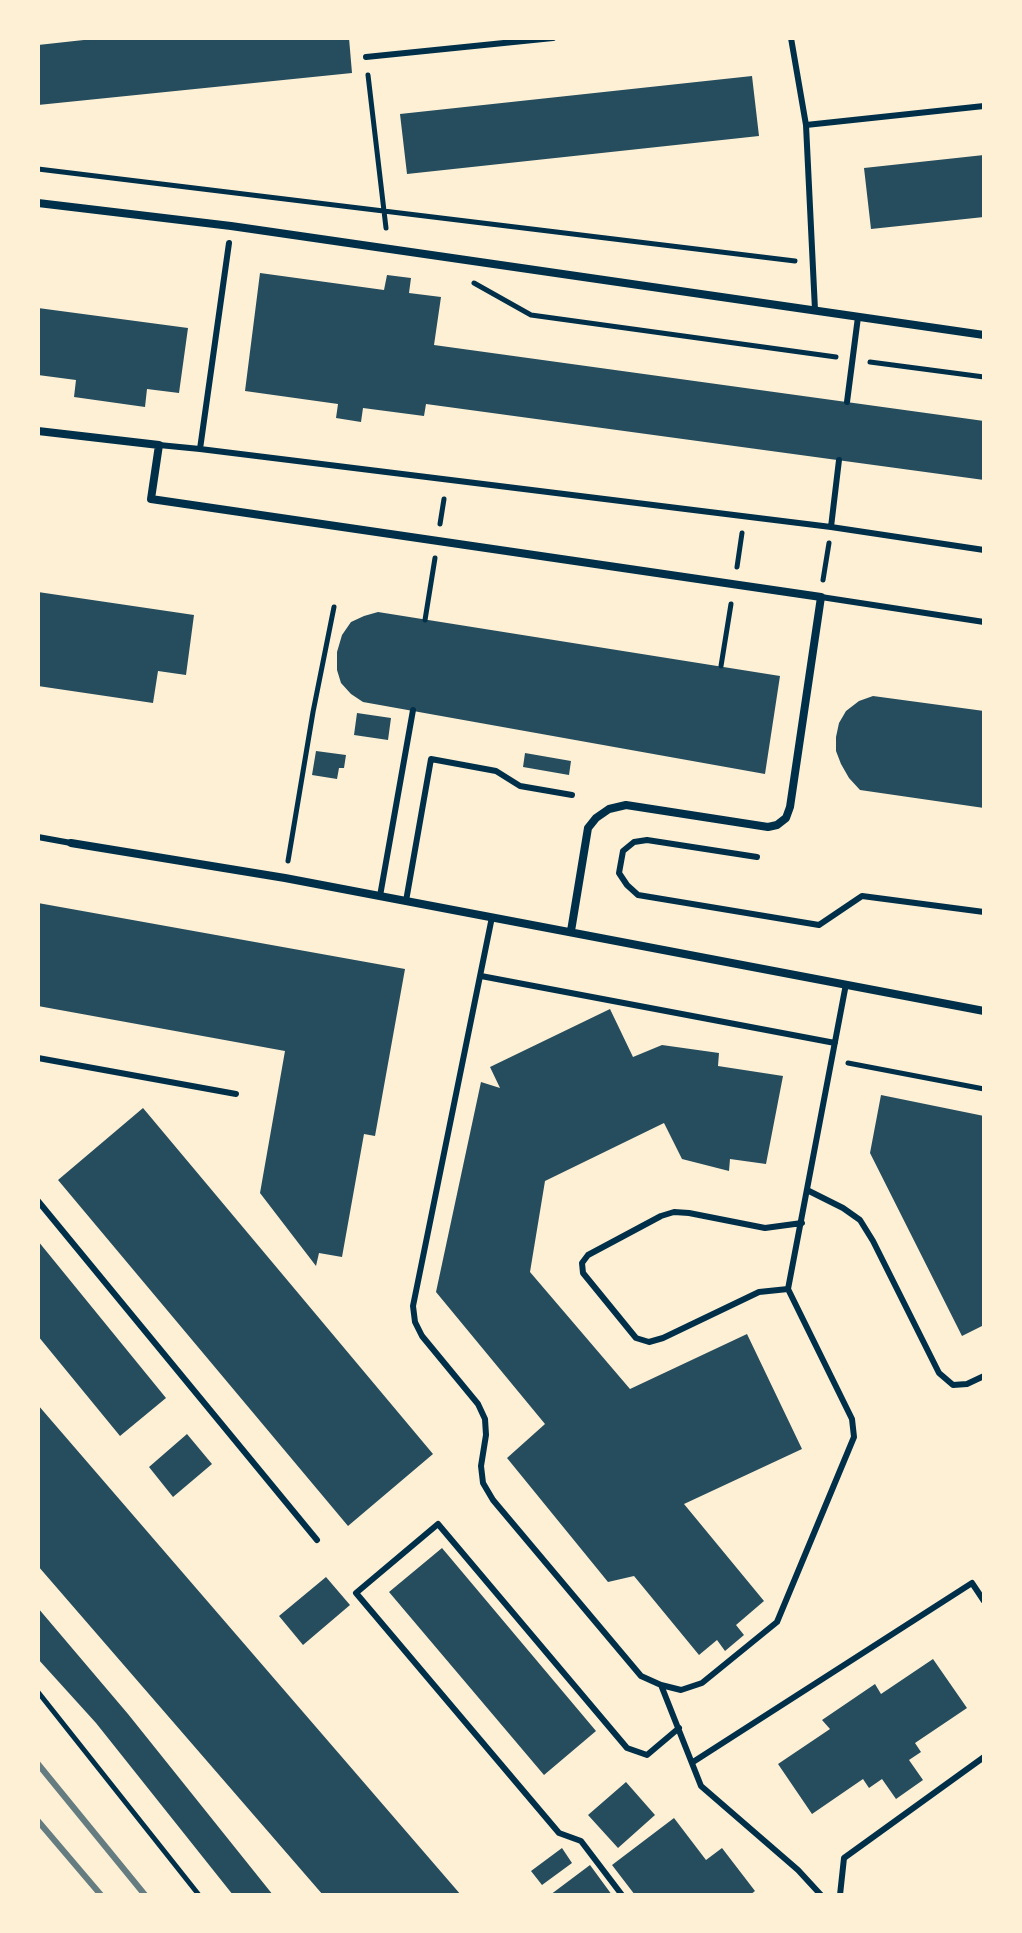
<!DOCTYPE html>
<html>
<head>
<meta charset="utf-8">
<style>
	body { margin:0 }
	#map { position:relative; width:1022px; height:1933px; overflow:hidden; background:#fdf0d5; font-family:Arial,sans-serif }
	canvas { display:block }
	.frame { position:absolute; inset:0; border:40px solid #fdf0d5; pointer-events:none }
</style>
</head>
<body>
<div id="map">
<canvas width="1022" height="1933"></canvas>
<div class="frame"></div>
</div>
<script>
const ctx = document.querySelector('canvas').getContext('2d');
ctx.lineJoin = 'round';
function paint(path, color) { ctx.fillStyle = color; ctx.fill(path, 'evenodd'); }
const toPath = rows => new Path2D(rows.map(r => 'M' + r).join(''));
function strokePath(path, color, width, dash) { ctx.strokeStyle = color; ctx.lineWidth = width; ctx.lineCap = dash ? 'butt' : 'round'; ctx.setLineDash(dash || []); ctx.stroke(path); }
const building = toPath([
	[102,38,349,38,352,73,38,105,38,45],
	[752,76,759,136,407,174,400,114],
	[984,155,984,217,871,229,864,168],
	[260,273,384,290,387,275,411,278,409,293,441,297,434,345,984,421,984,480,426,404,424,416,363,408,361,422,336,418,338,404,245,391],
	[38,308,188,328,179,393,147,389,145,407,74,397,76,380,38,375],
	[38,592,194,615,186,675,158,671,153,703,38,686],
	[378,612,780,676,765,774,363,702,351,694,341,683,337,670,337,652,342,635,351,622,364,616],
	[873,696,984,711,984,808,860,790,849,778,841,764,836,751,836,737,839,723,846,711,859,701],
	[357,713,391,718,388,740,354,735],
	[316,751,346,755,344,768,339,768,337,779,312,775],
	[525,753,571,761,569,775,523,767],
	[38,903,405,969,375,1136,364,1134,342,1257,319,1253,316,1266,260,1193,285,1051,38,1006],
	[610,1009,633,1057,662,1045,719,1053,718,1066,783,1076,766,1164,730,1159,729,1171,682,1159,664,1123,545,1181,530,1272,630,1389,747,1334,802,1449,684,1504,764,1601,736,1625,744,1635,725,1651,717,1640,699,1655,634,1576,608,1582,507,1458,545,1424,436,1292,481,1082,500,1088,490,1067],
	[881,1095,984,1116,984,1325,962,1336,870,1153],
	[143,1108,433,1454,348,1526,58,1180],
	[38,1241,166,1398,120,1436,38,1336],
	[38,1405,461,1895,323,1895,38,1566],
	[187,1434,212,1464,173,1497,149,1467],
	[442,1548,596,1731,544,1775,389,1592],
	[326,1577,350,1605,303,1645,279,1616],
	[38,1608,128,1714,273,1895,233,1895,96,1723,38,1659],
	[933,1659,967,1708,915,1743,921,1752,909,1760,923,1780,896,1799,882,1779,869,1788,863,1779,812,1814,778,1764,830,1729,822,1720,875,1684,881,1694],
	[626,1782,655,1815,618,1848,588,1815],
	[674,1818,706,1860,722,1848,755,1891,750,1895,635,1895,612,1865],
	[562,1848,572,1863,542,1885,531,1871],
	[590,1865,612,1895,550,1895]
]);
const path = toPath([
	[368,75,386,228],
	[38,169,795,261],
	[474,283,531,315,836,357],
	[870,362,984,377],
	[440,524,444,499],
	[737,567,742,533],
	[823,580,829,543],
	[425,620,435,558],
	[721,666,731,604],
	[288,861,313,712,334,607],
	[848,1063,984,1089],
	[38,1692,199,1895]
]);
const service = toPath([
	[791,38,806,125,815,310],
	[366,57,553,38],
	[806,125,984,106],
	[229,243,200,449,831,527,984,550],
	[847,402,858,317],
	[159,445,200,449],
	[831,527,839,460],
	[821,597,984,622],
	[38,837,71,843],
	[757,857,647,840,634,842,623,851,619,873,627,885,638,895,819,925,862,896,984,912],
	[380,896,413,710],
	[406,901,431,759,496,771,520,786,572,795],
	[492,917,413,1306,415,1322,422,1336,478,1404,485,1419,486,1435,481,1466,483,1483,493,1500,641,1676,661,1685,681,1690,702,1683,777,1622,854,1437,852,1419,788,1289,846,984],
	[481,976,835,1043],
	[38,1058,236,1094],
	[807,1190,843,1208,860,1220,873,1241,939,1373,953,1385,967,1384,984,1376],
	[38,1201,317,1540],
	[788,1289,759,1292,663,1338,649,1342,636,1338,583,1273,582,1263,588,1255,661,1216,674,1212,689,1213,765,1228,802,1223],
	[661,1685,701,1786,798,1870,821,1895],
	[693,1762,972,1583,984,1601],
	[622,1895,581,1841,559,1833,356,1593,438,1524,627,1748,647,1755,679,1728],
	[840,1895,844,1858,984,1757]
]);
const minor = toPath([
	[38,203,231,226,984,335],
	[38,431,159,445,151,499,821,597,790,807,786,818,777,825,768,827,626,805,609,809,596,818,588,828,571,931],
	[71,843,285,878,984,1011]
]);
const rail = toPath([
	[38,1764,145,1895],
	[38,1821,101,1895]
]);
paint(building, '#264d5e');
strokePath(path, '#003049', 5);
strokePath(service, '#003049', 6);
strokePath(minor, '#003049', 8);
strokePath(rail, '#657d81', 6);
</script>
</body>
</html>
